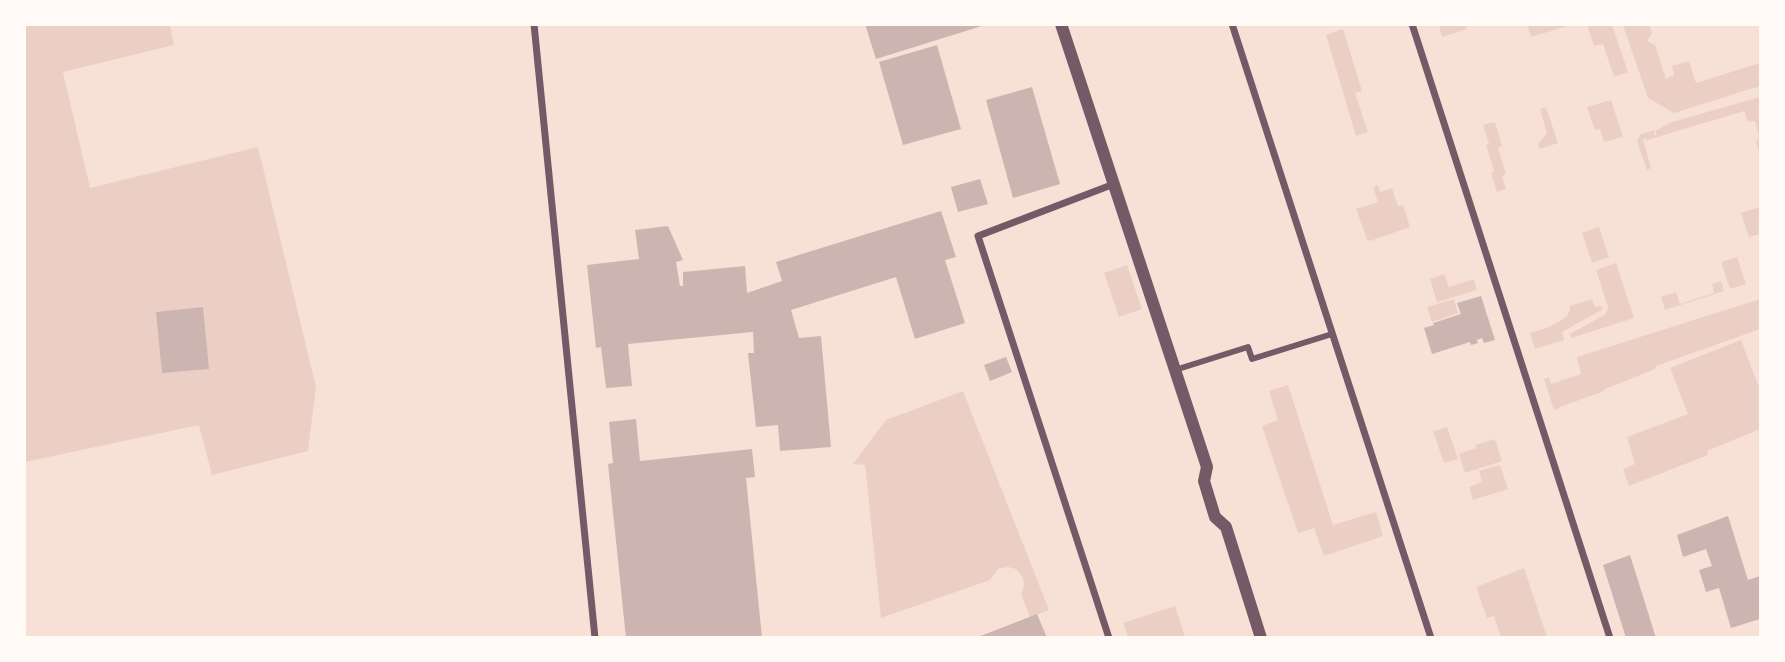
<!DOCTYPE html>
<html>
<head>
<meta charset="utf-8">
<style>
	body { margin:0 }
	#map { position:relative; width:1785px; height:662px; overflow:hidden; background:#f7e1d7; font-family:"Roboto Condensed",sans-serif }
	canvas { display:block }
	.frame { position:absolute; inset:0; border:26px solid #fffaf5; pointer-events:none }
</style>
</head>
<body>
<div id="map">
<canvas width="1785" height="662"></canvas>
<div class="frame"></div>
</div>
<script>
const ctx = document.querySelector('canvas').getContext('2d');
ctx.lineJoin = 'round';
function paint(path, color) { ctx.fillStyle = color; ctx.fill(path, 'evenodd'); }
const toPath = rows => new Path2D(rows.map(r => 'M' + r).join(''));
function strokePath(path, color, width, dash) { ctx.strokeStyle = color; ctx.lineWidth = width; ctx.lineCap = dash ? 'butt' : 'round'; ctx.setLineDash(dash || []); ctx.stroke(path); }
const green = toPath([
	[1527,24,1571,24,1571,25,1531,37],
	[24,25,170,25,174,45,63,72,90,188,258,147,316,387,308,451,212,475,199,425,25,462],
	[1439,25,1466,25,1467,29,1442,37],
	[1587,25,1612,25,1628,72,1614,77,1603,44,1594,46],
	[1623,25,1649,25,1652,33,1647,41,1655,45,1666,79,1674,75,1672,66,1689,61,1696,83,1760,63,1760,86,1674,113,1648,98],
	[1343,29,1362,91,1355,93,1368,132,1356,136,1326,35],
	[1760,97,1760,156,1756,143,1759,136,1755,121,1748,122,1744,111,1644,141,1646,138,1643,139,1651,168,1647,170,1637,141,1641,134,1655,130,1654,135,1656,135,1656,131,1669,123],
	[1611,100,1623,137,1604,142,1600,129,1595,130,1587,107],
	[1546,107,1558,143,1540,149,1538,144,1547,133,1540,109],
	[1495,122,1502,146,1498,148,1506,174,1502,176,1506,189,1497,192,1491,173,1494,171,1486,145,1489,144,1483,125],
	[1378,185,1380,192,1392,188,1398,206,1403,205,1410,227,1370,241,1367,239,1356,209,1378,202,1373,187],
	[1760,207,1760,234,1749,237,1741,213],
	[1599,227,1609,257,1592,263,1582,233],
	[1737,257,1746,284,1730,289,1721,262],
	[1616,263,1634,318,1571,338,1570,334,1606,314,1608,307,1596,270],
	[1127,265,1142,309,1119,317,1104,273],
	[1444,274,1449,287,1474,279,1477,290,1437,302,1430,279],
	[1721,281,1724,291,1665,310,1661,297,1676,292,1680,304,1714,293,1712,284],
	[1454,299,1458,313,1432,322,1427,307],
	[1592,299,1595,307,1601,306,1603,309,1562,332,1564,340,1535,349,1530,333,1549,327,1560,321,1567,316,1570,310,1570,306],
	[1760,299,1760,329,1656,366,1655,369,1605,389,1604,391,1560,407,1560,408,1554,410,1544,379,1549,377,1551,384,1581,374,1577,357],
	[1741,340,1758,385,1760,385,1760,429,1707,451,1708,455,1629,486,1623,469,1635,464,1627,437,1688,414,1670,368],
	[1288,385,1333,525,1376,512,1383,536,1324,556,1314,528,1298,533,1262,426,1278,420,1269,391],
	[963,391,1049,610,1030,617,1021,594,1024,586,1023,578,1016,569,1008,567,998,569,990,580,881,618,865,465,853,464,886,420],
	[1447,427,1458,459,1444,463,1433,431],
	[1495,439,1502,461,1465,473,1459,454,1476,448,1475,445],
	[1500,465,1508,489,1473,500,1469,487,1482,482,1479,471],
	[1524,568,1547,637,1501,637,1494,616,1487,618,1476,587],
	[1175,606,1185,637,1128,637,1123,623]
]);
const building = toPath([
	[865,24,985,24,985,25,876,59],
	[937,45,961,129,903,145,879,62],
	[1032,87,1060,184,1013,198,986,100],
	[980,179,988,204,958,212,951,187],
	[941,211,956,257,945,260,965,323,915,339,896,277,791,310,799,338,821,336,831,447,780,451,778,425,756,427,748,353,754,353,753,332,628,344,632,386,606,388,601,347,596,348,587,265,639,259,635,230,668,226,683,260,676,262,680,286,683,286,683,272,745,266,747,293,782,281,776,262],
	[1481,296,1495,340,1484,343,1482,338,1477,340,1478,343,1471,345,1470,342,1432,354,1424,328,1434,325,1433,323,1461,314,1457,303],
	[203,307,209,369,162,373,156,312],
	[1006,357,1012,372,990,381,984,365],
	[636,419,640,461,752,449,755,477,746,478,762,638,626,638,608,464,613,463,609,422],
	[1728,516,1748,580,1760,576,1760,619,1731,628,1719,588,1706,592,1699,570,1712,566,1706,549,1683,557,1677,535],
	[1630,555,1656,638,1626,638,1603,565],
	[1037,614,1047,638,978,638,978,637]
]);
const pedestrian = toPath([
	[1175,370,1248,347,1252,359,1332,334]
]);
const minor = toPath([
	[534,24,595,638],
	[1232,24,1431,638],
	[1412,24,1610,638],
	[1109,638,978,236,1114,184]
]);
const tertiary = toPath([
	[1061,24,1207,467,1204,481,1215,517,1226,527,1261,638]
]);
paint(green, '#ebcfc5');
paint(building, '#ccb4b1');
strokePath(pedestrian, '#755966', 6);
strokePath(minor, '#755966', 7);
strokePath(tertiary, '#755966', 12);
</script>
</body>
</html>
